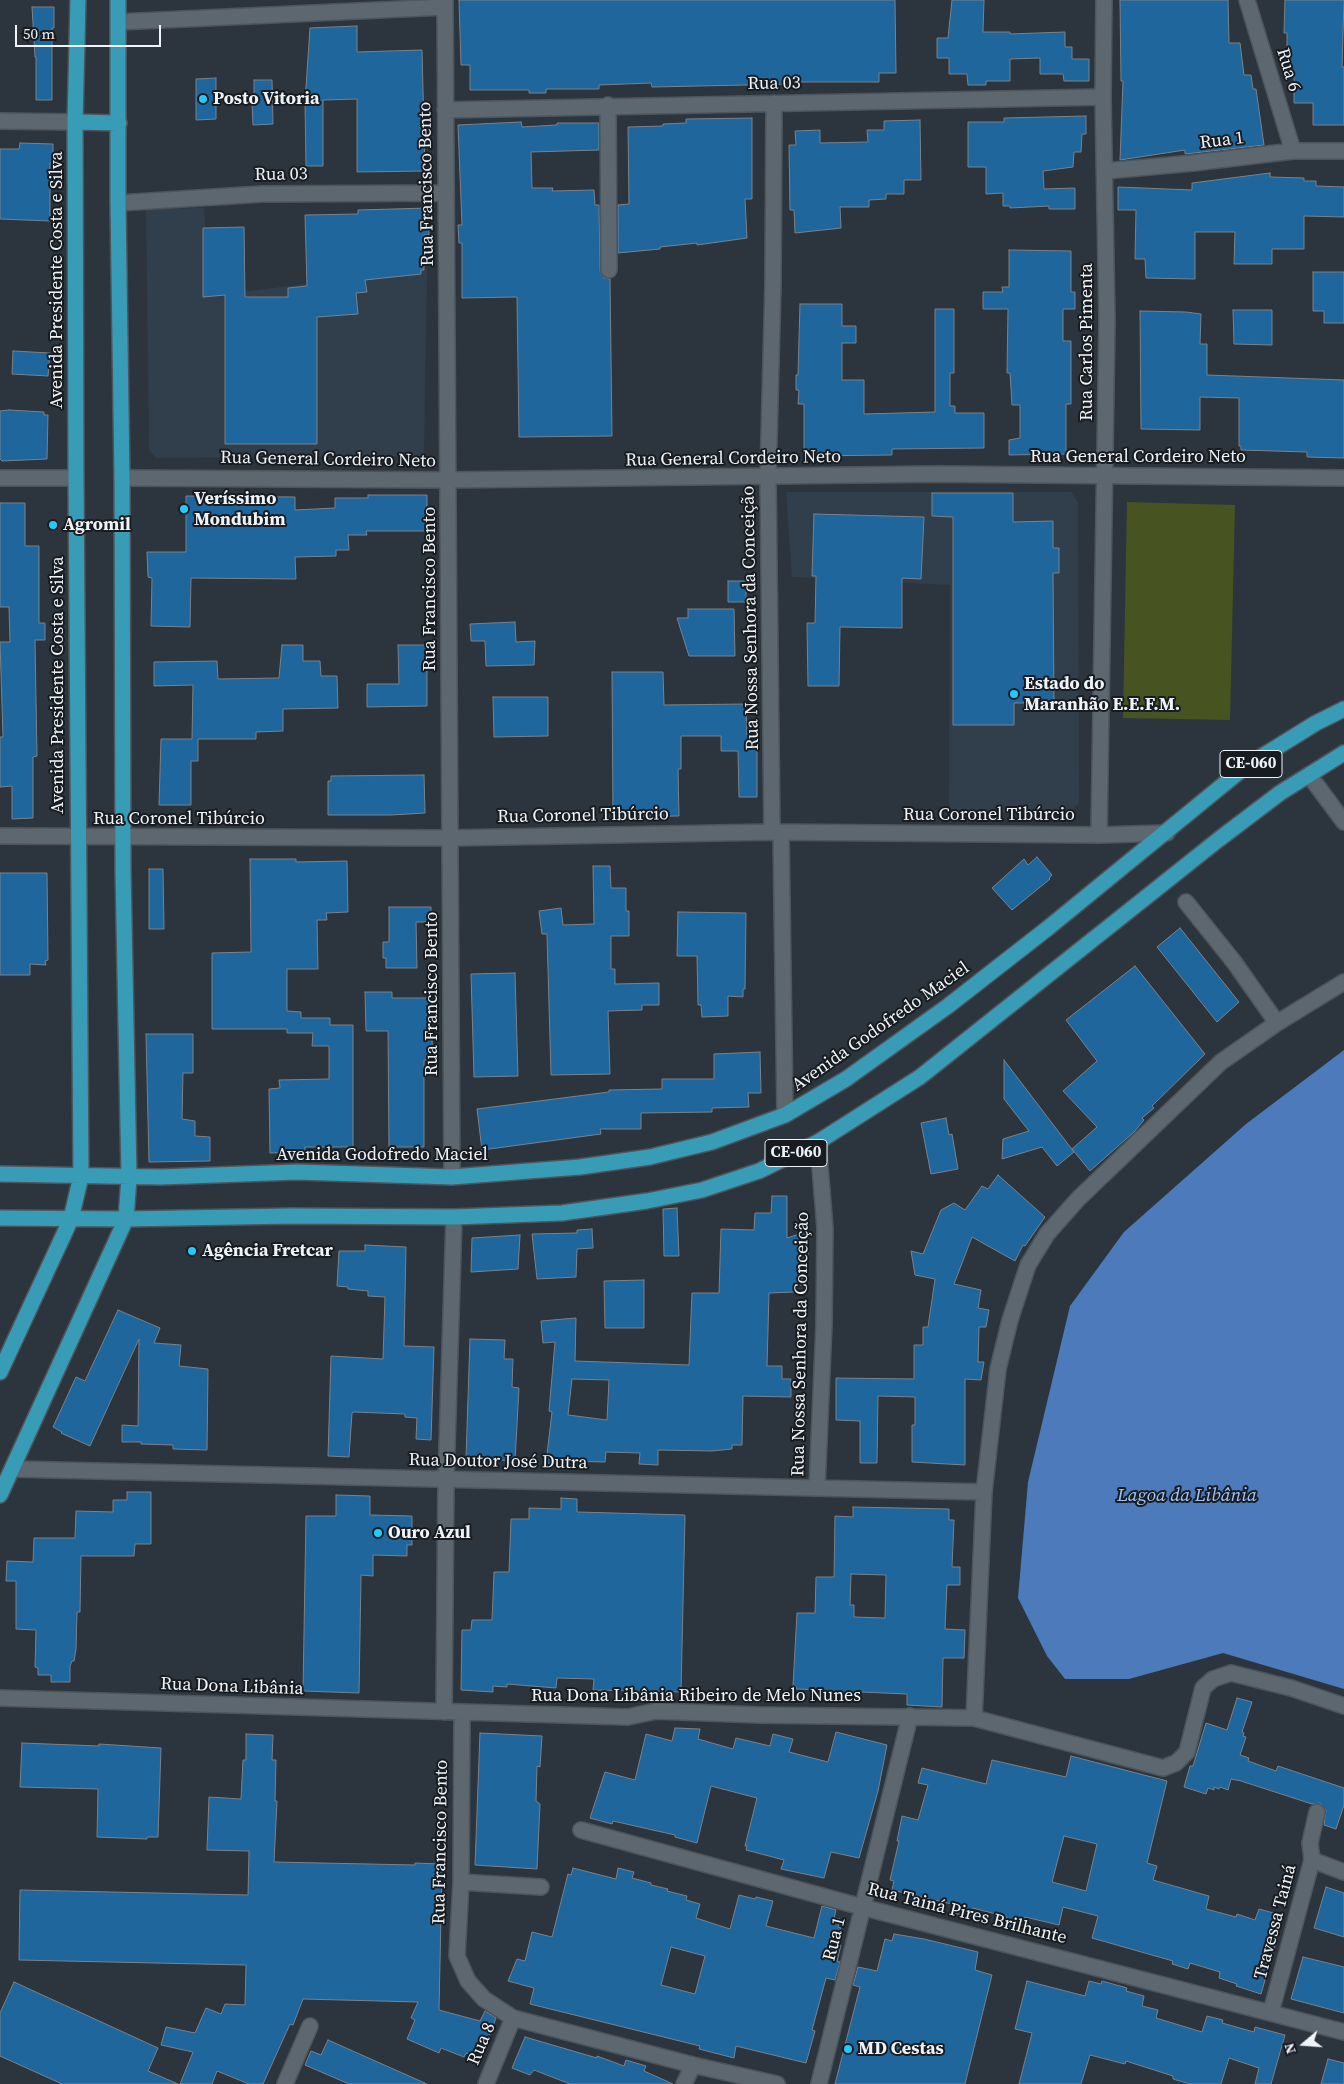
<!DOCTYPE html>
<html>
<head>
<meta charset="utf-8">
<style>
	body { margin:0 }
	#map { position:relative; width:1344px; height:2084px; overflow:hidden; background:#2c353d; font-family:"Source Serif 4",serif }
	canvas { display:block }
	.north { position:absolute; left:1279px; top:2019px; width:50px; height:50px; -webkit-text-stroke:4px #181c20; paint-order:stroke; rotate:252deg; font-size:14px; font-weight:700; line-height:20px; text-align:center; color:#eef4f9 }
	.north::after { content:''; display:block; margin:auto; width:18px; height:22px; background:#eef4f9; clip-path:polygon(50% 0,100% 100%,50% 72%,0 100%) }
	.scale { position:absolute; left:15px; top:25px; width:146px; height:22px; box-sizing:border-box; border:2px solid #eef4f9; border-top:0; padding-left:6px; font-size:15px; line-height:18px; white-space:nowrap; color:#eef4f9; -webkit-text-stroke:4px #181c20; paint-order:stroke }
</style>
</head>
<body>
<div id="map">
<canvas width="1344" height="2084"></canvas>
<div class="north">N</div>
<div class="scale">50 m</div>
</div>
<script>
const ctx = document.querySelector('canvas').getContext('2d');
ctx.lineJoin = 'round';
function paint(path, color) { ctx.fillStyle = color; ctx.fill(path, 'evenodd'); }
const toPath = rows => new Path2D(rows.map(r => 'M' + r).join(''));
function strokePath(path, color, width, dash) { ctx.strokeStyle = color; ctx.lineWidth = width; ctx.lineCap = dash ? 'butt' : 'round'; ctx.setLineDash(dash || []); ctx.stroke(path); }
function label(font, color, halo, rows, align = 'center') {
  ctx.font = font + ' "Source Serif 4",serif'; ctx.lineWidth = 4; ctx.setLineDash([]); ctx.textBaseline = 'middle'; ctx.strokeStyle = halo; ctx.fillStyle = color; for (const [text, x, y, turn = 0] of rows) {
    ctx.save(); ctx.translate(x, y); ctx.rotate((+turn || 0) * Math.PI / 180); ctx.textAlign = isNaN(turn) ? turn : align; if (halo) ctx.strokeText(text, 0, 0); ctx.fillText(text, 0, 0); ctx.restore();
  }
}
const built = toPath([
	[204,208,209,296,427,269,424,456,156,458,149,450,146,209],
	[786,492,1071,492,1078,502,1079,803,1068,813,949,814,950,585,792,577]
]);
const green = toPath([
	[1127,502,1235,505,1230,720,1123,718]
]);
const water = toPath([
	[1344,1050,1344,1689,1223,1653,1129,1679,1065,1679,1047,1656,1018,1598,1028,1482,1070,1306,1124,1232,1246,1124]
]);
const building = toPath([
	[459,0,895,0,896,73,879,73,879,82,793,82,793,84,652,87,651,83,599,85,599,89,546,89,546,93,529,93,529,90,470,90,470,65,461,65,459,0],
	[952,0,984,0,983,32,1010,32,1010,34,1065,32,1065,47,1072,47,1072,59,1089,59,1089,81,1064,81,1063,74,1040,74,1040,58,1010,59,1010,81,986,81,986,85,968,85,967,74,949,74,949,58,937,58,937,38,948,38,952,0],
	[1120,0,1228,0,1229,43,1240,43,1244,75,1251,75,1253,89,1256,89,1264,145,1185,154,1185,150,1120,160,1123,81,1121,81,1120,0],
	[1285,0,1344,0,1342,67,1344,67,1344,125,1313,125,1313,103,1294,103,1294,75,1287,77,1287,33,1284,33,1285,0],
	[32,7,54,7,54,28,52,28,52,100,36,100,36,57,35,57,32,7],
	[357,26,357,52,422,50,425,171,357,172,357,99,323,100,323,166,306,166,305,102,310,28,357,26],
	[216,78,216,119,196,120,196,79,216,78],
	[254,80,272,80,273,124,253,125,252,104,254,104,254,80],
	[1086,116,1086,134,1082,134,1081,152,1074,152,1073,167,1043,171,1044,189,1075,188,1075,209,1049,209,1049,206,1010,208,1010,206,1003,206,1003,193,986,194,986,167,968,167,968,122,1004,122,1004,118,1086,116],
	[752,118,752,199,745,199,747,238,697,245,697,243,660,247,660,249,618,253,618,205,629,204,628,127,663,126,663,124,686,123,686,119,752,118],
	[920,120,921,180,904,180,904,194,886,194,886,199,869,200,869,207,840,207,841,228,795,233,794,210,790,210,789,145,796,145,795,131,820,130,820,143,868,142,867,130,884,130,884,121,920,120],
	[521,122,522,127,557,125,557,123,599,123,599,150,531,152,532,188,553,188,552,191,594,190,595,205,599,205,600,271,604,278,610,279,612,436,519,437,517,297,462,298,462,243,459,243,458,225,462,225,458,125,521,122],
	[20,143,53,144,53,163,50,163,50,221,0,219,0,149,19,149,20,143],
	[1270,173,1270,177,1304,178,1304,181,1316,181,1316,186,1344,187,1344,217,1304,216,1304,249,1272,249,1272,264,1234,264,1235,232,1195,232,1195,279,1146,278,1145,259,1135,259,1136,210,1118,210,1118,187,1192,190,1192,183,1270,173],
	[428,208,429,235,424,235,424,270,421,270,421,274,365,280,367,292,356,293,358,314,317,317,317,444,225,444,225,295,203,297,203,228,244,227,245,297,288,297,288,288,307,286,305,215,358,214,358,210,428,208],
	[1009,250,1071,251,1071,292,1075,292,1075,309,1063,309,1063,341,1071,341,1071,404,1066,404,1066,454,1009,455,1009,440,1020,438,1020,405,1012,405,1010,373,1007,373,1008,309,983,309,983,292,1003,292,1002,287,1009,287,1009,250],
	[1313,272,1344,272,1344,323,1324,323,1324,311,1313,311,1313,272],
	[800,304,842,304,842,326,856,326,856,343,842,343,842,380,864,380,864,414,935,412,935,309,954,309,954,373,950,373,950,406,955,406,955,413,984,413,984,448,892,449,892,455,804,456,804,404,798,404,799,390,796,390,796,375,798,375,800,304],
	[1233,310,1272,310,1272,345,1234,344,1233,310],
	[1140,311,1186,312,1201,314,1200,344,1207,344,1207,375,1344,380,1344,458,1307,457,1307,452,1241,450,1241,446,1239,446,1239,398,1200,397,1200,430,1141,429,1140,311],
	[13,351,50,353,48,376,12,374,13,351],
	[9,410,44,412,44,415,48,415,47,459,2,461,0,459,0,411,9,410],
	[932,493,1013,493,1013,522,1053,521,1053,548,1059,548,1059,573,1053,573,1054,703,1014,703,1014,725,953,725,953,517,932,516,932,493],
	[368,495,427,495,427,531,366,531,367,535,348,535,349,550,336,550,336,556,295,557,296,579,191,578,190,627,151,626,152,578,148,577,147,552,186,552,186,496,295,497,295,510,335,508,335,498,368,498,368,495],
	[0,503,25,503,25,546,39,546,39,623,45,623,45,640,35,640,37,756,33,757,33,818,12,819,12,786,0,787,0,737,3,737,0,642,10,642,9,607,0,607,0,503],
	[814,514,924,517,921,579,902,578,902,628,840,627,839,686,808,686,807,623,815,623,816,576,812,576,814,514],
	[728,581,746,581,746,602,728,602,728,581],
	[688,609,734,609,735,656,689,656,677,618,688,618,688,609],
	[515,622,516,642,535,641,534,665,486,666,485,641,471,641,470,624,515,622],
	[282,645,303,645,303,661,320,661,321,676,337,676,338,708,283,709,283,731,256,732,256,739,198,739,198,761,191,761,191,805,159,805,161,739,192,739,193,685,154,686,154,662,217,661,218,679,279,678,282,645],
	[398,645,427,645,427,706,367,707,367,684,399,684,398,645],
	[612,672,663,672,664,705,746,704,747,735,757,736,757,797,739,797,738,751,721,751,721,736,681,736,681,769,678,769,679,816,613,817,612,672],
	[493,697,548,697,548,736,494,737,493,697],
	[424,775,425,813,391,815,328,815,328,781,331,781,331,776,424,775],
	[1037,857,1052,875,1049,878,1050,879,1012,910,992,888,1024,859,1028,865,1037,857],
	[250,859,296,859,296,862,347,861,348,912,326,913,327,920,317,920,318,969,287,969,287,1011,301,1012,301,1018,330,1018,330,1025,353,1025,353,1147,305,1147,305,1152,270,1153,269,1089,280,1088,279,1080,329,1079,329,1046,312,1046,313,1033,287,1033,287,1029,212,1029,212,953,251,952,250,859],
	[593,866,610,866,611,888,626,888,626,911,629,911,629,936,611,936,611,969,615,969,615,984,659,983,659,1005,642,1005,642,1010,608,1011,610,1074,551,1075,547,934,542,934,539,911,561,908,563,925,594,924,593,866],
	[149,869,163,869,164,929,149,929,149,869],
	[0,873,47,873,48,960,45,961,46,965,30,964,30,975,0,975,0,873],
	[389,907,431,907,431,922,416,922,417,968,386,968,386,958,383,958,383,942,389,942,389,907],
	[678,912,746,913,745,989,743,989,743,997,728,996,728,1016,702,1017,701,1005,698,1005,697,956,677,956,678,912],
	[1180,928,1239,1002,1217,1022,1157,947,1180,928],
	[1135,966,1205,1054,1152,1106,1154,1108,1142,1118,1144,1120,1134,1132,1090,1171,1072,1149,1097,1127,1063,1091,1097,1061,1066,1020,1135,966],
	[515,973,518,1076,474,1077,471,974,515,973],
	[365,992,392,992,392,998,430,998,433,1060,424,1060,424,1147,389,1147,388,1031,366,1031,365,992],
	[146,1034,193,1034,193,1073,183,1073,182,1119,195,1121,195,1136,210,1137,210,1161,149,1162,146,1034],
	[760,1052,761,1093,748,1093,749,1107,712,1108,712,1112,641,1113,641,1129,600,1129,601,1134,482,1150,477,1109,609,1092,609,1090,662,1089,662,1079,714,1079,714,1054,760,1052],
	[1004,1060,1074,1152,1057,1166,1042,1147,1002,1159,1003,1139,1029,1131,1004,1099,1004,1060],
	[946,1118,949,1135,952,1134,958,1169,931,1174,921,1123,946,1118],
	[998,1175,1045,1217,1025,1246,1023,1245,1015,1261,972,1237,954,1284,981,1290,978,1308,989,1310,986,1327,979,1327,978,1362,984,1362,981,1380,965,1379,965,1465,912,1462,912,1425,915,1425,915,1397,878,1396,877,1463,860,1463,860,1421,836,1420,836,1378,914,1379,914,1345,923,1345,923,1327,928,1327,935,1279,915,1275,911,1251,923,1254,941,1210,954,1203,965,1210,982,1186,988,1189,998,1175],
	[772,1196,787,1196,787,1238,808,1231,808,1259,805,1259,805,1267,802,1267,802,1285,794,1285,794,1292,769,1293,767,1366,782,1366,782,1379,791,1379,791,1397,743,1396,742,1445,732,1445,732,1449,712,1451,658,1450,658,1465,639,1464,640,1453,606,1452,605,1462,563,1461,563,1464,546,1463,552,1412,549,1411,555,1342,543,1343,541,1321,576,1318,575,1361,689,1365,692,1293,719,1293,721,1229,754,1230,755,1213,771,1213,772,1196],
	[572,1379,609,1380,607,1420,568,1415,572,1379],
	[677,1208,679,1256,664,1256,663,1209,677,1208],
	[592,1229,593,1248,577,1249,576,1277,537,1279,532,1234,577,1233,577,1230,592,1229],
	[520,1235,518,1269,471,1272,472,1238,520,1235],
	[365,1245,406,1247,404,1346,434,1347,431,1440,416,1439,417,1418,405,1417,405,1414,354,1412,352,1413,349,1457,328,1456,331,1356,383,1359,385,1297,368,1296,368,1291,348,1289,348,1287,337,1286,339,1251,365,1251,365,1245],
	[644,1280,644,1328,605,1328,604,1281,644,1280],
	[118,1310,160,1328,154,1343,181,1345,179,1366,208,1369,207,1450,173,1449,173,1445,141,1444,141,1442,122,1442,122,1425,138,1426,139,1339,90,1446,61,1433,62,1432,53,1427,76,1377,85,1381,118,1310],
	[470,1339,505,1340,504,1359,513,1359,512,1387,519,1388,515,1461,466,1458,470,1339],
	[127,1492,151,1492,151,1544,135,1544,134,1556,81,1556,80,1612,77,1612,76,1649,74,1661,72,1661,70,1666,70,1682,51,1682,51,1675,38,1675,38,1668,35,1667,36,1630,16,1629,16,1581,6,1581,7,1561,33,1562,34,1538,75,1538,76,1511,113,1512,113,1500,127,1500,127,1492],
	[336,1495,370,1496,370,1515,412,1516,412,1545,407,1545,407,1556,373,1555,373,1576,361,1575,359,1693,303,1691,306,1516,336,1516,336,1495],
	[561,1498,577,1499,577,1512,685,1515,681,1692,593,1690,594,1679,557,1678,556,1688,507,1684,507,1687,493,1686,493,1692,461,1690,462,1630,471,1630,472,1620,492,1620,494,1572,509,1572,511,1519,529,1519,529,1508,561,1509,561,1498],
	[853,1507,949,1509,949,1520,954,1520,952,1567,960,1567,960,1585,947,1585,945,1629,965,1630,964,1658,943,1658,942,1707,907,1705,907,1694,861,1692,860,1700,822,1699,822,1690,796,1689,796,1686,793,1686,797,1613,815,1613,816,1577,834,1577,835,1516,853,1517,853,1507],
	[851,1574,886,1575,885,1618,854,1617,854,1605,850,1605,851,1574],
	[1237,1698,1252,1702,1242,1732,1244,1733,1243,1736,1246,1737,1240,1755,1249,1758,1248,1761,1276,1771,1278,1766,1344,1788,1344,1805,1336,1829,1324,1825,1326,1810,1320,1803,1312,1804,1241,1781,1231,1779,1228,1790,1220,1787,1219,1789,1214,1787,1214,1790,1208,1788,1206,1794,1184,1787,1190,1766,1193,1766,1206,1723,1227,1730,1237,1698],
	[675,1728,700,1729,698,1739,733,1749,736,1738,770,1746,773,1734,793,1739,789,1752,828,1762,836,1732,887,1745,878,1791,859,1858,831,1852,824,1878,781,1869,784,1860,746,1850,747,1846,745,1846,757,1798,711,1786,697,1843,675,1837,675,1835,613,1821,612,1824,590,1818,605,1772,635,1780,646,1734,672,1741,675,1728],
	[480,1733,542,1736,540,1767,537,1766,536,1801,540,1804,537,1869,475,1865,480,1733],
	[246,1734,273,1735,272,1760,276,1760,275,1801,277,1801,274,1862,415,1865,415,1863,440,1864,440,1866,442,1866,439,2010,480,2021,485,2011,496,2018,484,2049,478,2047,474,2056,466,2053,464,2057,441,2048,439,2053,407,2039,415,2020,411,2018,418,2002,303,1999,293,2025,290,2024,263,2084,249,2084,217,2071,212,2084,180,2084,193,2052,161,2045,166,2027,195,2033,206,2008,221,2014,225,2004,245,2005,246,1965,19,1960,20,1890,248,1895,249,1851,207,1850,209,1797,241,1799,243,1760,246,1760,246,1734],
	[22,1743,99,1746,99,1744,161,1748,158,1837,147,1837,147,1839,97,1837,98,1789,20,1787,22,1743],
	[1071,1756,1167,1781,1147,1863,1157,1866,1153,1880,1209,1896,1206,1909,1236,1917,1237,1914,1255,1920,1259,1909,1281,1915,1278,1927,1280,1928,1261,1994,1236,1986,1237,1984,1219,1978,1220,1972,1190,1963,1188,1969,1172,1964,1173,1961,1092,1938,1098,1916,1063,1907,1059,1925,1025,1917,1021,1933,1004,1929,1007,1917,973,1908,971,1918,954,1913,956,1905,892,1890,894,1881,890,1880,899,1841,897,1841,902,1816,918,1820,928,1785,918,1783,922,1768,986,1784,992,1760,1066,1777,1071,1756],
	[1064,1836,1097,1844,1086,1891,1052,1882,1064,1836],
	[573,1868,616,1879,618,1868,634,1872,632,1878,651,1883,651,1885,668,1889,667,1891,687,1896,686,1900,700,1904,696,1918,730,1929,739,1895,755,1899,756,1897,773,1901,766,1926,814,1938,822,1906,836,1910,834,1918,840,1919,838,1927,841,1928,837,1944,841,1945,837,1961,840,1962,835,1980,826,1978,812,2030,815,2031,806,2063,736,2046,734,2058,699,2049,700,2046,530,2004,534,1988,508,1981,517,1959,525,1961,532,1932,552,1937,568,1874,571,1875,573,1868],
	[671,1947,705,1956,695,1994,661,1985,671,1947],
	[1326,1887,1344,1893,1344,1937,1314,1928,1326,1887],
	[894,1934,924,1939,978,1952,975,1970,992,1975,965,2084,835,2084,860,1987,853,1985,858,1967,877,1971,885,1939,892,1941,894,1934],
	[1303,1957,1344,1967,1344,2013,1291,1999,1303,1957],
	[1027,1981,1085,1996,1089,1981,1101,1984,1102,1981,1127,1988,1126,1991,1144,1996,1142,2006,1158,2010,1156,2018,1202,2032,1207,2016,1223,2020,1222,2023,1254,2032,1255,2027,1285,2035,1271,2084,1255,2084,1259,2068,1229,2058,1221,2084,1190,2084,1173,2079,1173,2076,1126,2061,1125,2064,1090,2055,1081,2084,1019,2084,1032,2033,1015,2029,1027,1981],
	[14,1982,158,2048,148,2071,178,2084,62,2084,0,2056,0,2013,14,1982],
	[525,2037,597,2058,597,2056,624,2066,626,2060,646,2066,644,2071,673,2084,570,2084,534,2070,530,2075,512,2068,525,2037],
	[328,2040,427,2084,349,2084,305,2065,311,2051,321,2055,328,2040],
	[1328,2059,1344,2063,1344,2084,1321,2084,1328,2059]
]);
const street = toPath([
	[445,0,452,1177],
	[1247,0,1293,151],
	[118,22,445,7],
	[608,105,609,270],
	[445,110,1103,97],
	[0,121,75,122],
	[1105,171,1193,163,1293,151,1344,151],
	[118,203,262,194,446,193],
	[0,478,76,478],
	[122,478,449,480,936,474,1344,478],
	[1309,775,1344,822],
	[772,832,768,478,773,283,774,103],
	[781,832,785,1115],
	[1099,835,1107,321,1103,97,1104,0],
	[0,836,450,838,772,832,1099,835,1167,833],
	[1186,902,1234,962,1277,1023],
	[12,1469,984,1492],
	[817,1488,824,1324,825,1229,818,1142],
	[0,1698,628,1717,656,1711,759,1715,974,1718,1163,1768,1176,1763,1187,1752,1203,1688,1213,1679,1231,1673,1291,1688,1344,1706],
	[444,1712,446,1479,454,1217],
	[462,1713,461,1882,457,1956,468,1981,484,1999,513,2018,693,2065,777,2084],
	[974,1718,984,1492,998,1369,1010,1320,1028,1265,1047,1234,1078,1199,1221,1062,1277,1023,1344,982],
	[581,1830,862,1907,1344,2032],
	[1312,1860,1344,1872],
	[461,1882,541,1887],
	[1271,2012,1312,1860,1310,1843,1317,1812],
	[285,2084,310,2026],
	[486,2084,513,2018],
	[684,2084,693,2065],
	[819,2084,910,1716]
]);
const primary = toPath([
	[75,122,119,123],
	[0,1174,161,1177,297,1172,452,1177,580,1167,650,1157,712,1142,785,1115,846,1079,948,1006,1048,928,1245,767,1316,723,1344,709],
	[0,1218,126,1219,291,1216,454,1217,562,1213,647,1201,702,1190,759,1171,818,1142,920,1077,1218,840,1280,793,1344,753],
	[0,1372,71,1219,81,1176,76,478,75,122,78,0],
	[0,1495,126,1219,129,1177,123,870,122,478,118,203,118,0]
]);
const markers = [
	[203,99,5,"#24c9fe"],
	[184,509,5,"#24c9fe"],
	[53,525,5,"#24c9fe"],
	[1014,694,5,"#24c9fe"],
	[192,1251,5,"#24c9fe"],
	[378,1533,5,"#24c9fe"],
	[848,2049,5,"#24c9fe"]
];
const shields = [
	[1251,764,62],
	[796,1153,62]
];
const shieldNames = [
	["CE-060",1251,764],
	["CE-060",796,1153]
];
const streetNames = [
	["Rua 6",1288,70,73],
	["Rua 03",774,84,-1],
	["Rua 1",1222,141,-7],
	["Rua 03",281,175,-1],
	["Rua Francisco Bento",427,184,-91],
	["Avenida Presidente Costa e Silva",57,280,-90],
	["Rua Carlos Pimenta",1087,342,-90],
	["Rua General Cordeiro Neto",1138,457],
	["Rua General Cordeiro Neto",733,459,-1],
	["Rua General Cordeiro Neto",328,460,1],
	["Rua Francisco Bento",430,589,-90],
	["Rua Nossa Senhora da Conceição",751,618,-91],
	["Avenida Presidente Costa e Silva",58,685,-90],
	["Rua Coronel Tibúrcio",989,815],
	["Rua Coronel Tibúrcio",583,816,-1],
	["Rua Coronel Tibúrcio",179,819],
	["Rua Francisco Bento",432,994,-90],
	["Avenida Godofredo Maciel",881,1027,-35],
	["Avenida Godofredo Maciel",382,1155],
	["Rua Nossa Senhora da Conceição",801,1344,-89],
	["Rua Doutor José Dutra",498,1462,1],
	["Rua Dona Libânia",232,1687,2],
	["Rua Dona Libânia Ribeiro de Melo Nunes",696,1696],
	["Rua Francisco Bento",441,1842,-89],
	["Rua Tainá Pires Brilhante",967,1914,14],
	["Travessa Tainá",1276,1922,-75],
	["Rua 1",835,1939,-76],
	["Rua 8",482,2044,-67]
];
const poiNames = [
	["Posto Vitoria",213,99],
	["Veríssimo",194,499],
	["Mondubim",194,520],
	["Agromil",63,525],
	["Estado do",1024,684],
	["Maranhão E.E.F.M.",1024,705],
	["Agência Fretcar",202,1251],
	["Ouro Azul",388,1533],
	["MD Cestas",858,2049]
];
const waterNames = [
	["Lagoa da Libânia",1187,1496]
];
paint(built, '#313f4c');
paint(green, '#475421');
paint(water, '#4d7abb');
paint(building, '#1f669d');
strokePath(building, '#79828c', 1);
strokePath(street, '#4d545b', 18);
strokePath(primary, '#4d545b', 18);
strokePath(street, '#5d6770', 15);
strokePath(primary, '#399cb6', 15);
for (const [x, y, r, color] of markers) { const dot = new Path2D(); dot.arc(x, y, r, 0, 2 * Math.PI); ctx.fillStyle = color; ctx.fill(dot); strokePath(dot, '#181c20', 2); }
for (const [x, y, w] of shields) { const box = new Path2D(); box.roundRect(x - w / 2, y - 13.5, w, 27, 4); ctx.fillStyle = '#181c20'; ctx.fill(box); strokePath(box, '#eef4f9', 1); }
label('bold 16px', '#eef4f9', null, shieldNames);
label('18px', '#eef4f9', '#181c20', streetNames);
label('bold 18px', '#eef4f9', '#181c20', poiNames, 'left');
label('italic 19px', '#a0c5fa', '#181c20', waterNames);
</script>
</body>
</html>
